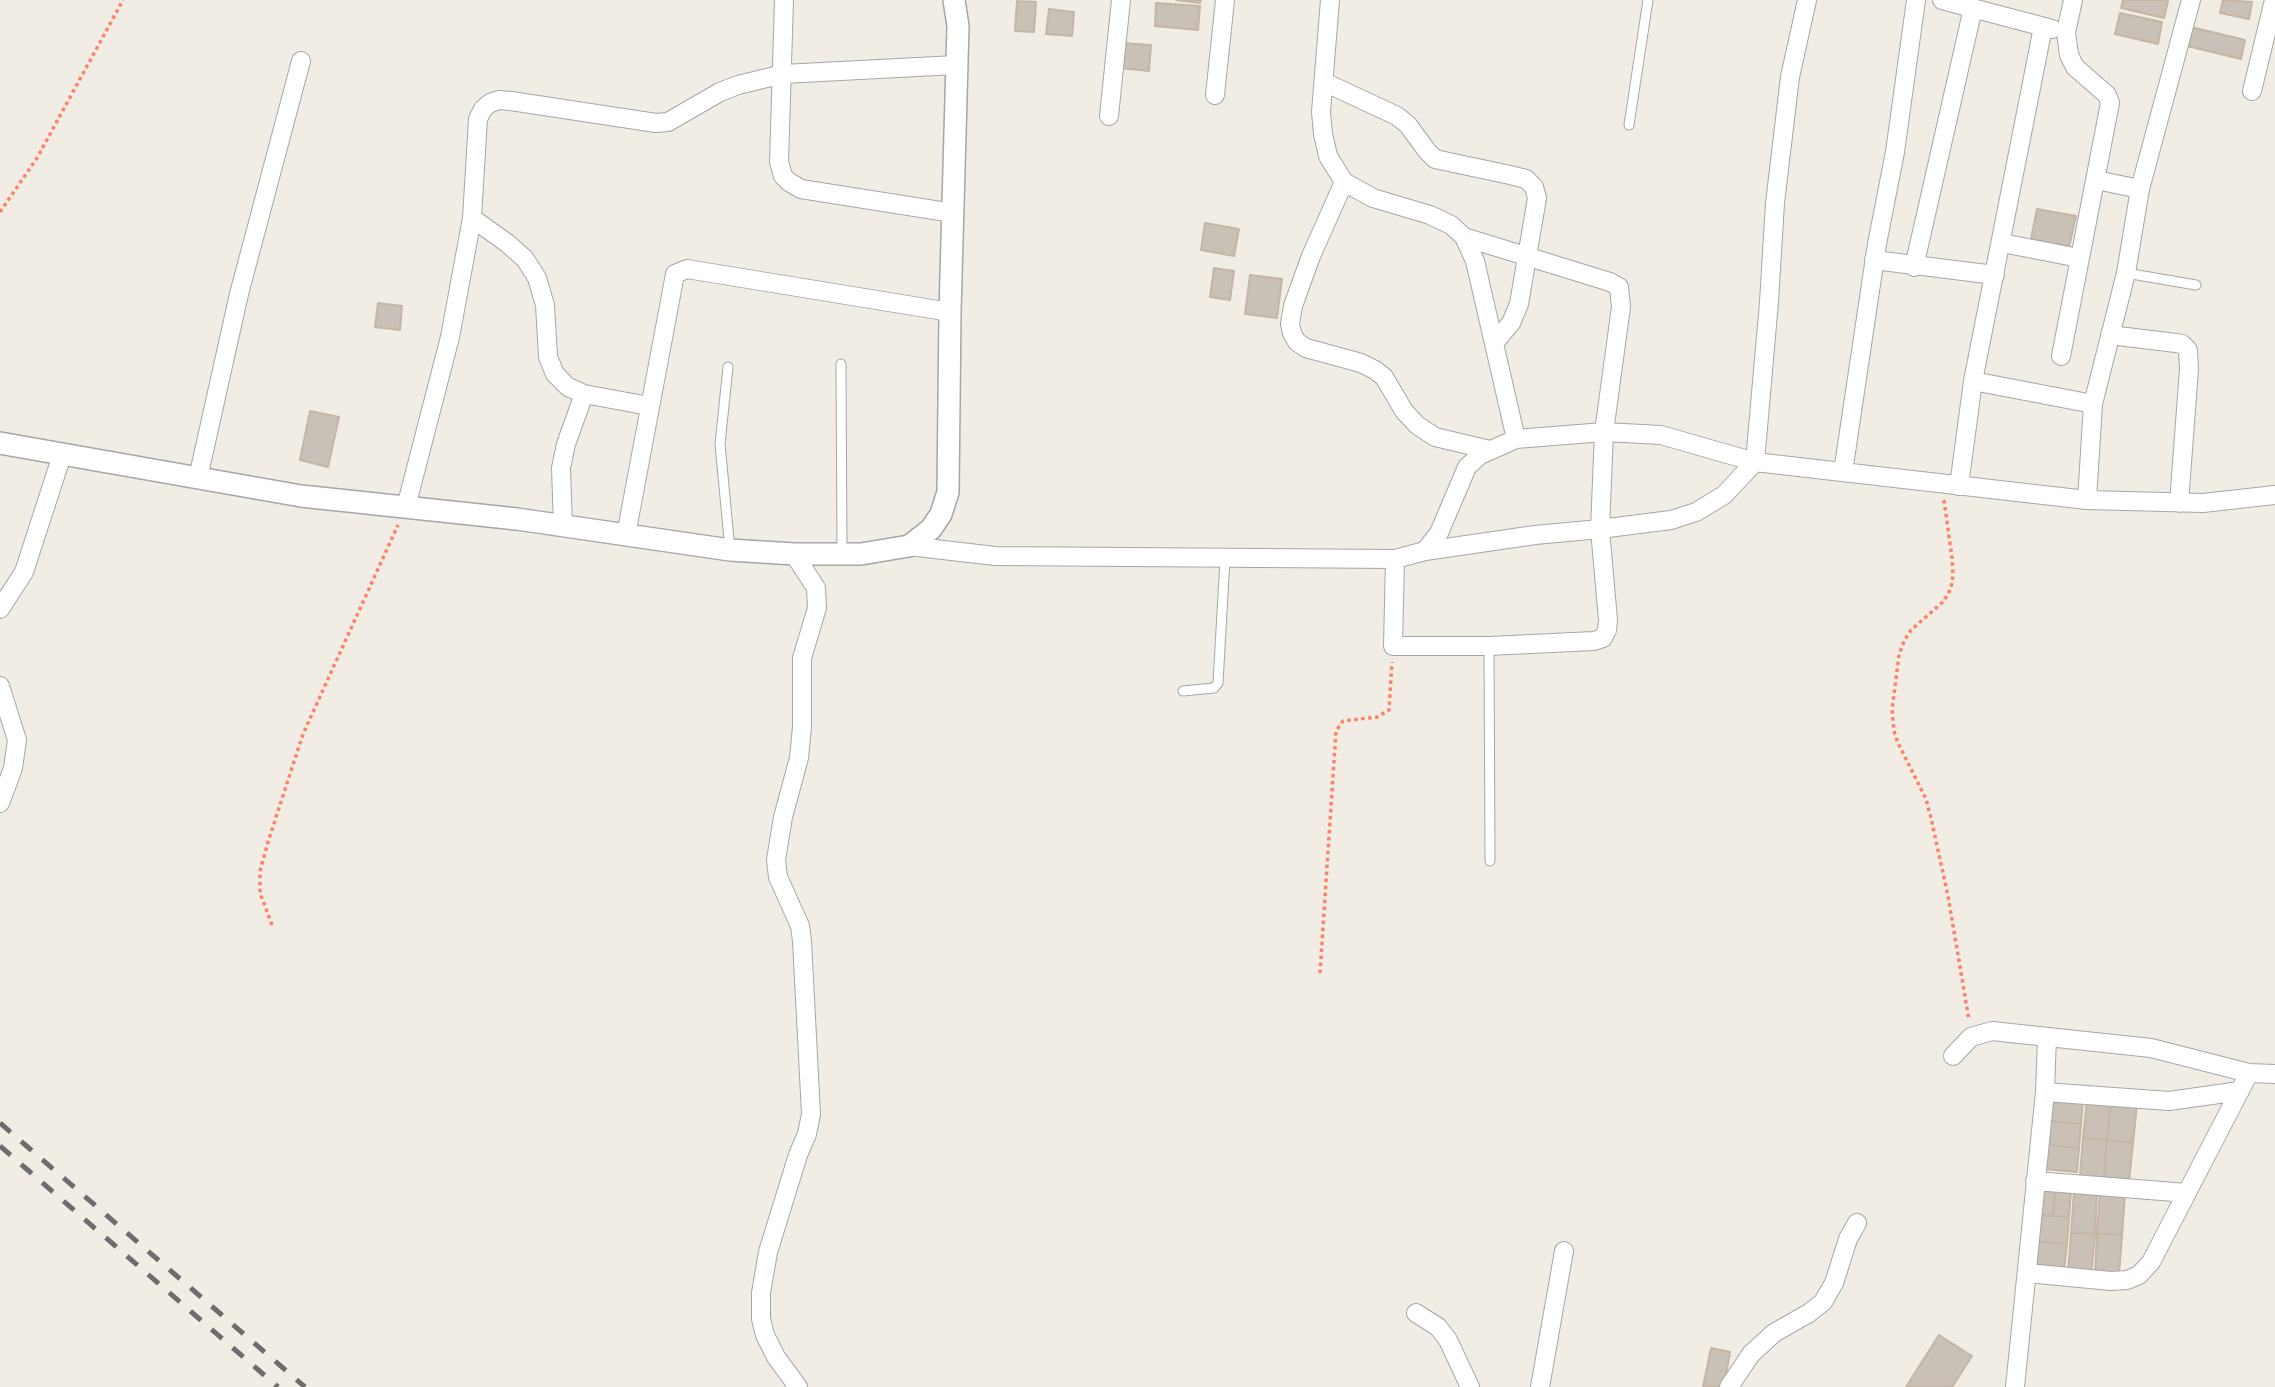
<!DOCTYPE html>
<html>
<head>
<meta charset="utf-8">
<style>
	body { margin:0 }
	canvas { display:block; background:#f1ede4 }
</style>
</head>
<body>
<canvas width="2275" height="1387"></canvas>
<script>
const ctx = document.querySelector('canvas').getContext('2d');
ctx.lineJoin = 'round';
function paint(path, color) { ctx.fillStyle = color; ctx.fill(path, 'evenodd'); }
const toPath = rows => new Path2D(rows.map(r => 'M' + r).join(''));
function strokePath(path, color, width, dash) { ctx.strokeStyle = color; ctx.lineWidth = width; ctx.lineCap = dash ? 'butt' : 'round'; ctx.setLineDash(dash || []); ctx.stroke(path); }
const building = toPath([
	[1176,0,1201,0,1200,3,1176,0],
	[2123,0,2165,0,2168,1,2164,18,2121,8,2123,0],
	[2223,0,2252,2,2249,19,2220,13,2223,0],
	[1017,1,1036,2,1034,32,1015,31,1017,1],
	[1156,3,1200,6,1198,30,1155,26,1156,3],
	[1049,9,1074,12,1072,36,1046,34,1049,9],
	[2120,13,2162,22,2158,44,2115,34,2120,13],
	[2187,26,2245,40,2241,59,2183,45,2187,26],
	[1122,43,1151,45,1149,71,1120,68,1122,43],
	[2037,209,2076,216,2069,247,2031,239,2037,209],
	[1205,223,1239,229,1234,256,1201,250,1205,223],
	[1214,268,1234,271,1230,300,1210,297,1214,268],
	[1250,275,1282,279,1277,318,1245,314,1250,275],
	[378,303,402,306,400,330,375,327,378,303],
	[310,411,339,417,328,467,300,460,310,411],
	[2050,1097,2083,1100,2081,1124,2048,1121,2050,1097],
	[2087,1100,2111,1102,2107,1140,2083,1138,2087,1100],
	[2111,1102,2137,1104,2133,1143,2107,1140,2111,1102],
	[2048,1121,2081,1124,2079,1148,2046,1145,2048,1121],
	[2083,1138,2107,1140,2104,1179,2080,1176,2083,1138],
	[2107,1140,2133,1143,2129,1181,2104,1179,2107,1140],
	[2046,1145,2079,1148,2077,1172,2044,1169,2046,1145],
	[2039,1188,2055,1190,2053,1216,2037,1215,2039,1188],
	[2055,1190,2071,1191,2069,1217,2053,1216,2055,1190],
	[2074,1192,2097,1194,2095,1234,2071,1233,2074,1192],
	[2100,1193,2125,1195,2122,1235,2097,1233,2100,1193],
	[2037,1215,2069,1217,2067,1244,2035,1241,2037,1215],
	[2071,1233,2095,1234,2091,1275,2068,1273,2071,1233],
	[2097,1233,2122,1235,2119,1274,2095,1272,2097,1233],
	[2035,1241,2067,1244,2064,1270,2033,1267,2035,1241],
	[1939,1335,1972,1356,1952,1387,1906,1387,1939,1335],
	[1711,1348,1730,1352,1724,1387,1703,1387,1711,1348]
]);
const path = toPath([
	[0,212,37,158,123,0],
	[1944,500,1952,558,1953,575,1951,588,1944,601,1911,630,1904,641,1899,655,1892,710,1894,731,1898,743,1926,799,1931,818,1948,896,1969,1020],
	[272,925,260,893,260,871,268,842,303,734,398,525],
	[1320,973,1336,731,1343,721,1377,717,1389,710,1392,662]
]);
const service = toPath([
	[1629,125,1648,0],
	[2126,273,2196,285],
	[841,364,842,554],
	[728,367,720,444,730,550],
	[1489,646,1490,861],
	[1183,691,1214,688,1218,683,1225,559]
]);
const minor = toPath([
	[784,0,779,162,783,176,789,182,801,189,953,213],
	[1330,0,1321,112,1323,134,1328,156,1344,182,1373,198,1430,215,1451,225,1464,237,1475,261,1516,439],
	[1942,0,2052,29],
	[1324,82,1397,116,1408,125,1427,151,1435,159,1510,175,1526,179,1534,187,1537,198,1519,304,1511,323,1494,343],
	[2252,91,2274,0],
	[1215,95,1225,0],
	[1109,116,1121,0],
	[2096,180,2140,189],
	[1344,182,1311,256,1293,306,1290,324,1292,333,1297,342,1306,348,1361,363,1375,370,1384,377,1404,411,1417,425,1435,437,1490,450],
	[472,218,507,243,525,259,537,278,545,305,548,357,555,374,568,387,584,394,649,406],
	[2002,243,2079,258],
	[1874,260,1995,275],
	[1914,267,1973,8],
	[2110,335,2176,343,2182,344,2188,350,2189,369,2179,503],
	[2061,356,2110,103,2107,95,2075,67,2069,55,2066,32,2073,0],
	[1973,381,2093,404],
	[1843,472,1877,244,1895,152,1916,0],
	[198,478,239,294,301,61],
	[1959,486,1973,381,2043,27],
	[2087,500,2093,404,2126,273,2140,189,2191,0],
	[406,507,450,337,472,218,478,119,483,109,490,103,499,100,511,101,656,123,668,122,720,92,738,85,783,74,956,65],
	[563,526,561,468,566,444,584,394],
	[626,535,675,274,687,269,950,312],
	[909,546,995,556,1395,559,1425,551,1439,533,1467,467,1480,455,1516,439,1604,432,1661,435,1755,462,2087,500,2203,503,2275,495],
	[1425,551,1535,535,1600,529,1671,520,1696,512,1724,495,1755,462,1769,302,1775,203,1790,77,1807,0],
	[794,554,816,588,817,608,802,658,802,727,799,758,783,817,776,860,778,877,800,926,802,941,811,1114,807,1134,798,1155,768,1252,761,1293,761,1319,765,1335,776,1357,798,1387],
	[1395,559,1393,646,1489,646,1594,641,1603,638,1607,630,1608,620,1600,529,1604,432,1621,307,1619,287,1610,282,1464,237],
	[0,609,24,572,62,455],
	[0,686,17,740,13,768,0,803],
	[1953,1056,1971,1037,1992,1031,2151,1048,2249,1073,2275,1074],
	[2045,1092,2169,1101,2240,1091],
	[2035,1181,2187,1193],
	[2027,1273,2111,1281,2127,1280,2139,1275,2151,1262,2249,1073],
	[1416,1313,1438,1327,1448,1340,1470,1387],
	[1540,1387,1564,1251],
	[1729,1387,1751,1354,1774,1333,1809,1313,1823,1302,1834,1283,1848,1239,1857,1223],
	[2015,1387,2045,1092,2047,1037]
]);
const tertiary = toPath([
	[0,443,301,496,517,519,730,550,794,554,861,554,909,546,931,529,941,514,948,492,950,312,958,26,954,0]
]);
const rail = toPath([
	[0,1123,305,1387],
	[0,1146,278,1387]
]);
paint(building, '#c9c0b7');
strokePath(building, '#c4b5a5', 2);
strokePath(service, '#a6a6a6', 11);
strokePath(minor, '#a6a6a6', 20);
strokePath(tertiary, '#a6a6a6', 24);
strokePath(path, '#ff8167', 3.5, [3.5, 3.5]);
strokePath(service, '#fff', 9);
strokePath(minor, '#fff', 18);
strokePath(tertiary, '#fff', 21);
strokePath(rail, '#6d6d6d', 5, [14, 14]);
</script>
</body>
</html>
